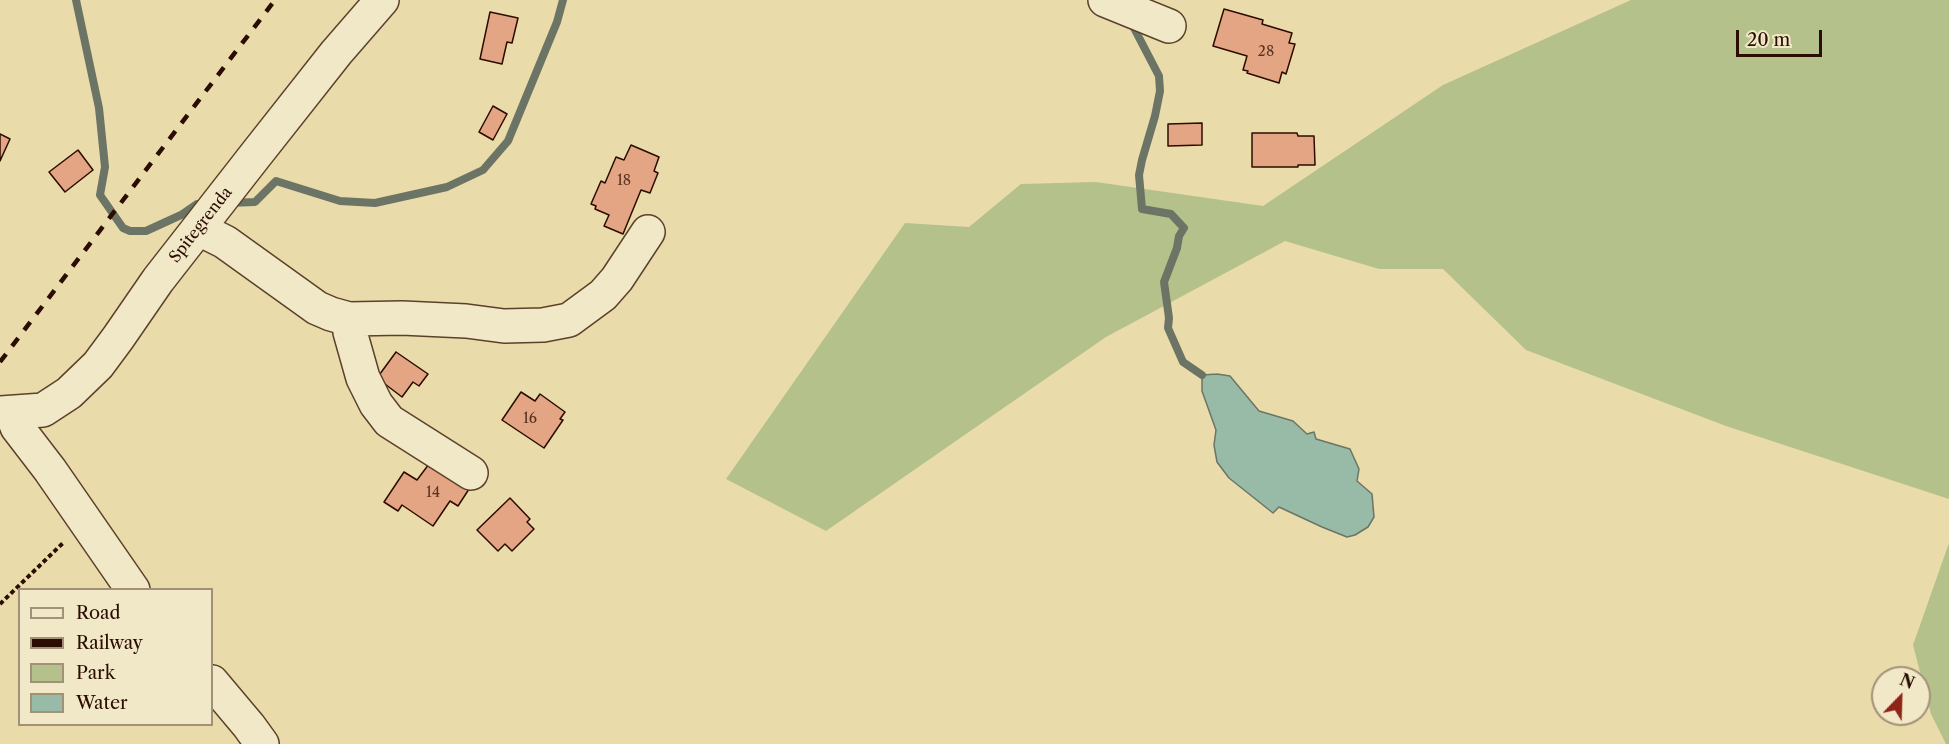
<!DOCTYPE html>
<html>
<head>
<meta charset="utf-8">
<style>
	body { margin:0 }
	#map { position:relative; width:1949px; height:744px; overflow:hidden; background:#eadbaa; font-family:"Libre Caslon Text",serif }
	canvas { display:block }
	.legend { position:absolute; left:18px; top:588px; width:195px; height:138px; box-sizing:border-box; background:#f1e8c8; border:2px solid #a29078; margin:0; padding:8px 10px; list-style:none; font-size:18px; color:#2b0c01 }
	.legend li { display:flex; align-items:center; gap:12px; height:30px }
	.legend b { width:30px; border:2px solid #a29078 }
	.north { position:absolute; left:1871px; top:666px; width:60px; height:60px; box-sizing:border-box; background:#f1e8c8; border:2px solid #a29078; border-radius:50%; rotate:23deg; font-size:16px; font-weight:700; line-height:24px; text-align:center; color:#2b0c01 }
	.north::after { content:''; display:block; margin:auto; width:21px; height:27px; background:#8f2418; clip-path:polygon(50% 0,100% 100%,50% 72%,0 100%) }
	.scale { position:absolute; left:1736px; top:30px; width:86px; height:27px; box-sizing:border-box; border:3px solid #2b0c01; border-top:0; padding-left:8px; font-size:18px; line-height:21px; white-space:nowrap; color:#2b0c01; -webkit-text-stroke:4px #f1e8c8; paint-order:stroke }
</style>
</head>
<body>
<div id="map">
<canvas width="1949" height="744"></canvas>
<ul class="legend">
<li><b style="height:8px;background:#f1e8c8"></b>Road</li>
<li><b style="height:8px;background:#2b0c01"></b>Railway</li>
<li><b style="height:16px;background:#b5c18a"></b>Park</li>
<li><b style="height:16px;background:#98bba8"></b>Water</li>
</ul>
<div class="north">N</div>
<div class="scale">20 m</div>
</div>
<script>
const ctx = document.querySelector('canvas').getContext('2d');
ctx.lineJoin = 'round';
function paint(path, color) { ctx.fillStyle = color; ctx.fill(path, 'evenodd'); }
const toPath = rows => new Path2D(rows.map(r => 'M' + r).join(''));
function strokePath(path, color, width, dash) { ctx.strokeStyle = color; ctx.lineWidth = width; ctx.lineCap = dash ? 'butt' : 'round'; ctx.setLineDash(dash || []); ctx.stroke(path); }
function label(font, color, halo, rows, align = 'center') {
  ctx.font = font + ' "Libre Caslon Text",serif'; ctx.lineWidth = 4.5; ctx.setLineDash([]); ctx.textBaseline = 'middle'; ctx.strokeStyle = halo; ctx.fillStyle = color; for (const [text, x, y, turn = 0] of rows) {
    ctx.save(); ctx.translate(x, y); ctx.rotate((+turn || 0) * Math.PI / 180); ctx.textAlign = isNaN(turn) ? turn : align; if (halo) ctx.strokeText(text, 0, 0); ctx.fillText(text, 0, 0); ctx.restore();
  }
}
const green = toPath([
	[1631,0,1949,0,1949,499,1726,426,1526,350,1443,269,1379,269,1285,241,1106,337,826,531,726,479,905,223,969,227,1021,184,1096,182,1263,206,1443,85],
	[1949,543,1949,744,1946,744,1931,714,1913,645]
]);
const water = toPath([
	[1217,374,1230,376,1259,411,1293,421,1307,434,1314,432,1316,439,1350,449,1359,469,1357,481,1372,494,1374,517,1368,527,1355,535,1347,537,1322,527,1279,507,1273,513,1229,478,1217,462,1214,445,1216,430,1202,391,1202,375,1217,374]
]);
const stream = toPath([
	[76,0,99,108,105,167,100,195,123,228,130,231,146,231,181,215,197,204,207,204],
	[1137,20,1133,26,1159,76,1160,91,1155,116,1142,160,1139,175,1142,209,1171,214,1184,228,1179,236,1177,248,1164,282,1169,318,1168,328,1183,362,1202,375],
	[229,203,255,202,276,181,340,201,375,203,447,187,483,170,508,141,557,22,563,0]
]);
const building = toPath([
	[1224,9,1263,20,1262,24,1292,33,1289,43,1295,44,1286,74,1282,72,1279,83,1247,73,1248,71,1243,70,1247,56,1213,46,1224,9],
	[490,12,518,18,512,43,507,42,502,64,480,59,490,12],
	[493,106,507,114,493,140,479,132,493,106],
	[1202,123,1202,145,1168,146,1168,124,1202,123],
	[1252,133,1297,133,1298,136,1314,136,1315,165,1298,165,1298,167,1252,167,1252,133],
	[0,134,10,139,0,161,0,134],
	[631,145,659,157,654,171,658,173,650,193,641,190,623,234,604,226,609,215,595,209,596,206,591,204,601,181,605,183,616,157,624,160,631,145],
	[78,150,93,170,65,192,49,172,78,150],
	[396,352,428,374,419,386,413,382,402,397,377,378,396,352],
	[521,392,535,401,540,394,565,412,560,419,563,420,544,448,502,420,521,392],
	[432,460,471,486,458,506,450,501,433,526,402,505,398,511,384,502,404,472,417,480,432,460],
	[510,498,530,519,527,522,534,529,512,551,505,544,498,551,477,530,510,498]
]);
const path = toPath([
	[0,604,64,542]
]);
const minor = toPath([
	[1105,0,1169,26],
	[200,227,205,232,225,242,317,308,331,314,349,319,402,318,466,321,504,326,543,325,569,320,603,295,617,279,648,232],
	[349,319,350,332,363,378,376,404,389,421,471,473],
	[0,413,43,410,69,393,98,365,118,338,158,280,254,157,336,53,382,0],
	[13,413,17,427,50,470,133,590],
	[212,682,249,726,262,744]
]);
const rail = toPath([
	[0,362,275,0]
]);
const numberNames = [
	["28",1266,52],
	["18",624,181],
	["16",530,419],
	["14",433,493]
];
const streetNames = [
	["Spitegrenda",201,225,-52]
];
paint(green, '#b5c18a');
paint(water, '#98bba8');
strokePath(water, '#6c7565', 1.5);
strokePath(stream, '#6c7565', 8);
paint(building, '#e4a584');
strokePath(building, '#2b0c01', 1.5);
strokePath(minor, '#5b402b', 36);
strokePath(path, '#2b0c01', 4, [4.5, 3]);
strokePath(minor, '#f1e8c8', 33);
strokePath(rail, '#2b0c01', 4.5, [10, 10]);
label('14px', '#593222', null, numberNames);
label('16px', '#2b0c01', '#f1e8c8', streetNames);
</script>
</body>
</html>
